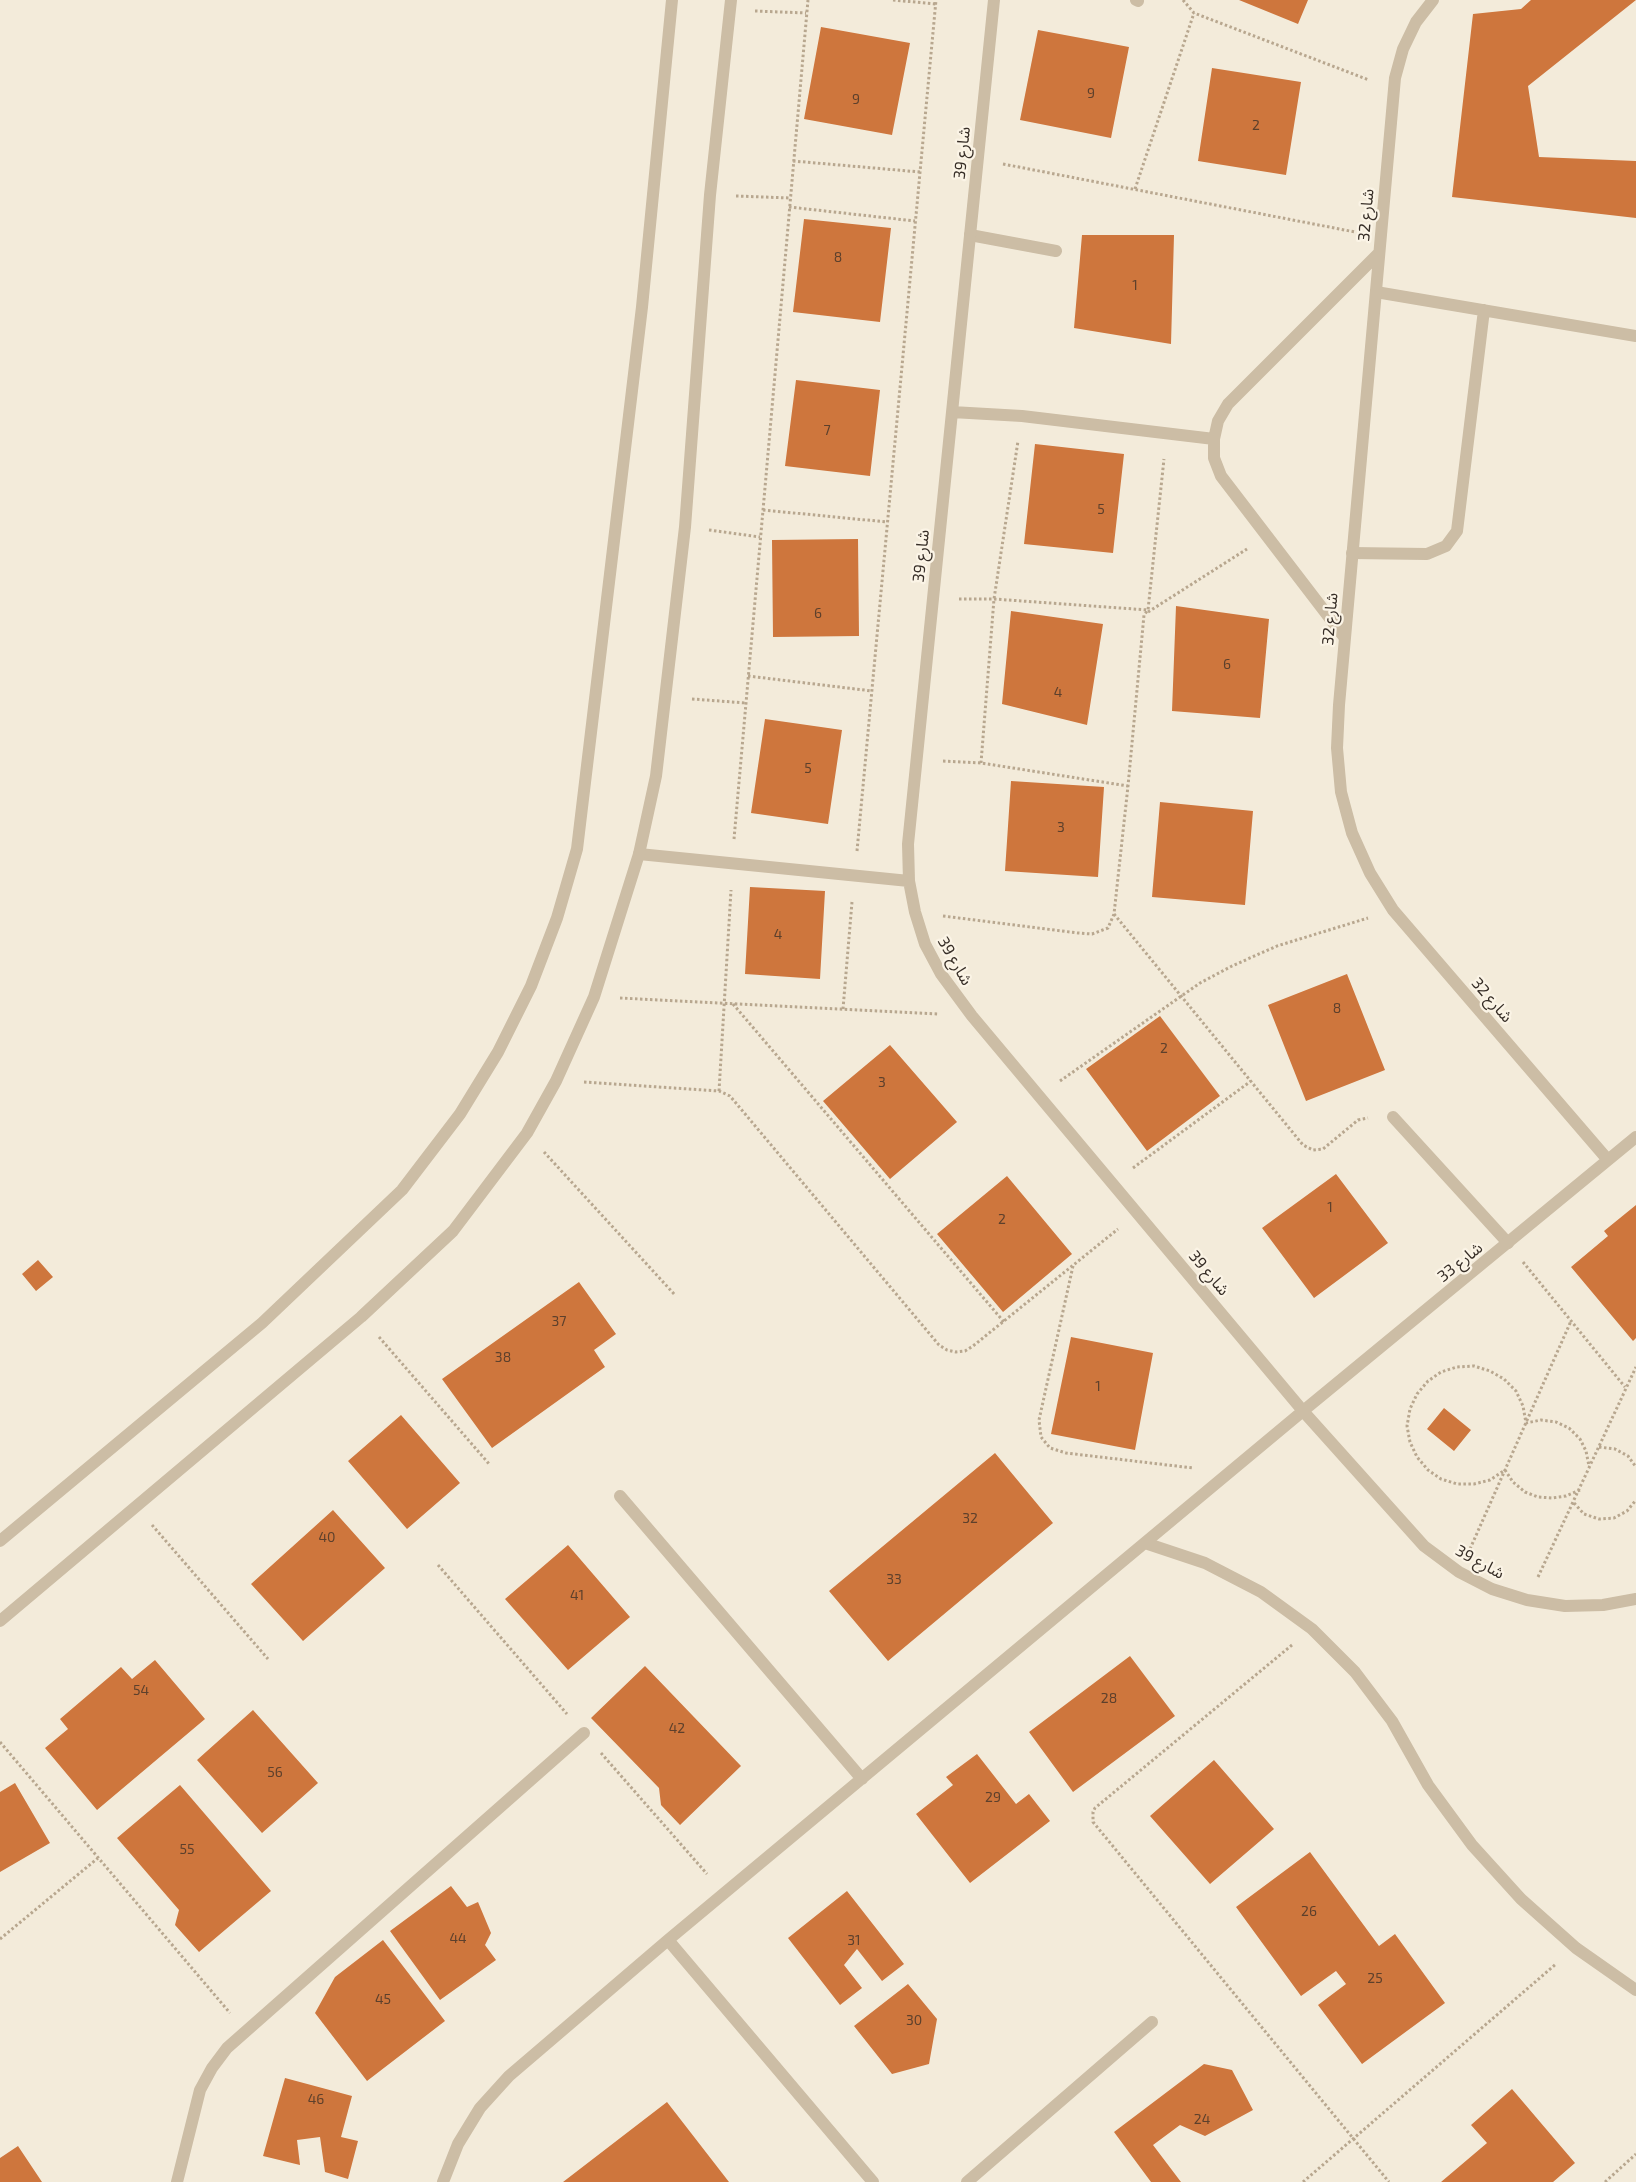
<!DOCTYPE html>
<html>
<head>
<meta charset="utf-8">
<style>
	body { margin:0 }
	canvas { display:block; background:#f3ebda }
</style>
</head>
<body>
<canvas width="1636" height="2182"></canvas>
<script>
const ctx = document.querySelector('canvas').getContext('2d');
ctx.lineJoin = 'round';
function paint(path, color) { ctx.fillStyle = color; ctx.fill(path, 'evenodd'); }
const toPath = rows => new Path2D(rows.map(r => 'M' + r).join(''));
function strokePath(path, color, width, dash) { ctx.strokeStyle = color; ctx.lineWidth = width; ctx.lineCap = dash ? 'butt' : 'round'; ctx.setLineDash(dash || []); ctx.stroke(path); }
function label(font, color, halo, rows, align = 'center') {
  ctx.font = font + ' "Exo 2","Noto Sans Arabic",sans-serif'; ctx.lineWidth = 4.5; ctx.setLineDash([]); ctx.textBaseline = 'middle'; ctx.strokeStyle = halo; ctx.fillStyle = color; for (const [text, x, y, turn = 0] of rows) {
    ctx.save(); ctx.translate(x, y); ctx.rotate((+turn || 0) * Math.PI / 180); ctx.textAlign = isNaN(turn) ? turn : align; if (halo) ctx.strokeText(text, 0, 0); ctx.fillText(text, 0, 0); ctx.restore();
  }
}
const building = toPath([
	[1239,0,1308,0,1298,24],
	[1531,0,1636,0,1528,86,1539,157,1636,161,1636,218,1452,197,1473,14,1521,9],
	[821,27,910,43,892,135,804,119],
	[1038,30,1129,47,1111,138,1020,120],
	[1212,68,1301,82,1286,175,1198,161],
	[804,219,891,228,880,322,793,312],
	[1082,235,1174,235,1171,344,1074,328],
	[796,380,880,390,870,476,785,466],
	[1035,444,1124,454,1113,553,1024,544],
	[858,539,859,636,773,637,772,540],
	[1176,606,1269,619,1260,718,1172,711],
	[1011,611,1103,624,1087,725,1002,704],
	[765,719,842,730,828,824,751,813],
	[1011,781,1104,787,1098,877,1005,871],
	[1160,802,1253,811,1245,905,1152,897],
	[750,887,825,891,820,979,745,974],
	[1347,974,1385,1070,1306,1101,1268,1005],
	[1160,1016,1220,1096,1147,1151,1086,1069],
	[890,1045,957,1122,890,1179,823,1101],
	[1336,1174,1388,1243,1314,1298,1262,1228],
	[1007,1176,1072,1254,1003,1312,937,1234],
	[1636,1205,1636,1338,1633,1341,1571,1267,1608,1236,1604,1231],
	[38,1260,53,1277,36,1291,22,1274],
	[579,1282,616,1334,594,1350,605,1367,492,1448,442,1379],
	[1071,1337,1153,1353,1135,1450,1051,1434],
	[1444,1408,1471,1430,1454,1451,1427,1429],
	[401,1415,460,1483,407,1529,348,1461],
	[995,1453,1053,1523,888,1661,829,1591],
	[333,1510,385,1568,303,1641,251,1584],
	[568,1545,630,1617,568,1670,505,1599],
	[1130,1656,1175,1716,1073,1792,1029,1732],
	[155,1660,205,1719,97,1810,45,1748,68,1729,60,1719,121,1667,132,1679],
	[645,1666,741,1766,680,1825,661,1805,659,1788,591,1718],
	[253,1710,318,1783,262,1833,197,1760],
	[977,1754,1016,1804,1029,1794,1050,1821,970,1883,916,1814,953,1785,946,1777],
	[1214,1760,1274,1829,1210,1884,1150,1816],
	[15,1783,50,1843,0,1872,0,1792],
	[180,1785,271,1891,199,1952,175,1925,179,1910,117,1838],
	[1310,1852,1379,1946,1395,1934,1445,2003,1362,2064,1318,2005,1346,1984,1336,1971,1301,1996,1236,1907],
	[451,1886,467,1907,478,1902,491,1933,485,1945,496,1960,440,2000,390,1931],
	[847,1891,904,1964,882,1981,857,1949,844,1965,862,1988,840,2005,788,1938],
	[383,1940,445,2021,367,2081,315,2013,335,1977],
	[908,1984,937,2019,929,2064,892,2074,854,2026],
	[1204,2064,1232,2070,1253,2110,1205,2136,1180,2125,1153,2145,1181,2182,1151,2182,1114,2132],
	[285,2078,352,2096,341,2137,358,2141,348,2179,325,2172,320,2137,297,2140,300,2165,263,2156],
	[1512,2089,1575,2163,1553,2182,1441,2182,1487,2143,1471,2125],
	[667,2102,729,2182,563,2182],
	[18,2146,42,2182,0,2182,0,2158]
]);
const path = toPath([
	[893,0,936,4],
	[1183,0,1194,13,1369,80],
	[755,11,806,13],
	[793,161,920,172],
	[1003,164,1355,232],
	[1135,189,1194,13],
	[736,196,790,198],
	[789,207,915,221],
	[763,510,887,522],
	[709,530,760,537],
	[959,599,994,599,1148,610],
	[1148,612,1247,549],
	[748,676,872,691],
	[692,699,746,703],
	[943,761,981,763,1128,786],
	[981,763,994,599,1018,441],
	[734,839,808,0],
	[857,851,936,0],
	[1114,914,1303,1145,1313,1150,1323,1149,1358,1120,1368,1118],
	[943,916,1078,933,1092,934,1108,928,1114,914,1128,786,1144,615,1148,610,1164,459],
	[620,998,939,1014],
	[733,1004,1004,1322],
	[843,1009,852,902],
	[1060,1081,1200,983,1232,966,1277,946,1368,918],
	[584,1082,719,1091,730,1096,939,1345,947,1350,956,1352,965,1351,973,1346,1118,1229],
	[719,1091,731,890],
	[544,1152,675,1295],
	[1133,1168,1251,1081],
	[1523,1262,1625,1387],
	[1073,1266,1039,1420,1041,1437,1050,1448,1066,1453,1193,1468],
	[379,1337,490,1465],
	[1599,1447,1615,1449,1628,1456,1636,1467],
	[1580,1490,1566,1496,1552,1498,1538,1497,1525,1492,1513,1482,1505,1470,1490,1480,1474,1484,1457,1484,1441,1479,1428,1470,1417,1457,1410,1442,1407,1426,1410,1409,1417,1394,1428,1381,1441,1372,1457,1367,1474,1366,1490,1371,1504,1379,1516,1391,1523,1406,1526,1423,1541,1420,1556,1422,1569,1428,1580,1439,1586,1451,1589,1466],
	[1574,1503,1584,1514,1599,1519,1614,1518,1627,1511,1636,1500],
	[152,1525,268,1659],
	[1470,1549,1571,1321],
	[438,1565,567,1714],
	[1538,1577,1636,1367],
	[1292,1645,1095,1808,1093,1812,1093,1822,1389,2182],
	[0,1742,230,2013],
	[601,1753,707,1874],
	[0,1939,98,1858],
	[1303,2182,1556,1964],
	[1605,2182,1636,2154]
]);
const service = toPath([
	[1136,0,1138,1],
	[970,235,1056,251],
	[1376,292,1636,336],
	[1352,553,1427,554,1446,546,1457,531,1484,310],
	[1393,1117,1508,1243],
	[967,2182,1152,2022]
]);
const minor = toPath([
	[994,0,908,844,909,881,915,912,925,944,941,974,972,1016,1303,1411,1424,1546,1459,1572,1492,1589,1527,1600,1565,1606,1603,1605,1636,1599],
	[1433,0,1416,22,1403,49,1395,78,1339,705,1337,748,1341,792,1352,833,1370,873,1393,910,1608,1160],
	[952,412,1022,416,1214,439],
	[1345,638,1221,476,1214,458,1214,439,1218,421,1228,404,1379,253],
	[639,854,909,881],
	[620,1496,862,1779],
	[1145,1543,1205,1563,1261,1592,1312,1629,1355,1672,1392,1721,1428,1785,1472,1845,1521,1899,1576,1948,1636,1990],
	[668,1940,873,2182],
	[177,2182,200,2090,212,2068,227,2048,584,1733],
	[443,2182,458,2144,480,2108,509,2076,668,1940,1303,1411,1636,1137]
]);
const tertiary = toPath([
	[0,1541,262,1323,402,1190,460,1114,498,1052,531,986,557,918,577,849,642,307,672,0],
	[0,1621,361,1317,453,1231,527,1133,556,1081,594,997,639,854,656,776,685,527,710,195,731,0]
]);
const numberNames = [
	["9",1091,93],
	["9",856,99],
	["2",1256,125],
	["8",838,257],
	["1",1135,285],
	["7",827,430],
	["5",1101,509],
	["6",818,613],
	["6",1227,664],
	["4",1058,692],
	["5",808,768],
	["3",1061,827],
	["4",778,934],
	["8",1337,1008],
	["2",1164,1048],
	["3",882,1082],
	["1",1330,1207],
	["2",1002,1219],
	["37",559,1321],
	["38",503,1357],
	["1",1098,1386],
	["32",970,1518],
	["40",327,1537],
	["33",894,1579],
	["41",577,1595],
	["54",141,1690],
	["28",1109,1698],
	["42",677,1728],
	["56",275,1772],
	["29",993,1797],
	["55",187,1849],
	["26",1309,1911],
	["44",458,1938],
	["31",854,1940],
	["25",1375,1978],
	["45",383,1999],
	["30",914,2020],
	["46",316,2099],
	["24",1202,2119]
];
const streetNames = [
	["شارع 39",962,153,-84],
	["شارع 32",1366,215,-85],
	["شارع 39",921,556,-84],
	["شارع 32",1330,619,-85],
	["شارع 39",955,961,60],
	["شارع 32",1492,1000,49],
	["شارع 33",1460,1262,-39],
	["شارع 39",1209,1273,50],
	["شارع 39",1480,1562,29]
];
paint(building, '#ce763d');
strokePath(path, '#b8a78f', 3, [2.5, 2.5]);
strokePath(service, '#ccbda5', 12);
strokePath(minor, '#ccbda5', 12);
strokePath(tertiary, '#ccbda5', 12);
label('14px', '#5d402c', null, numberNames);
label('16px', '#372e27', '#fbf4e6', streetNames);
</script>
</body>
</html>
